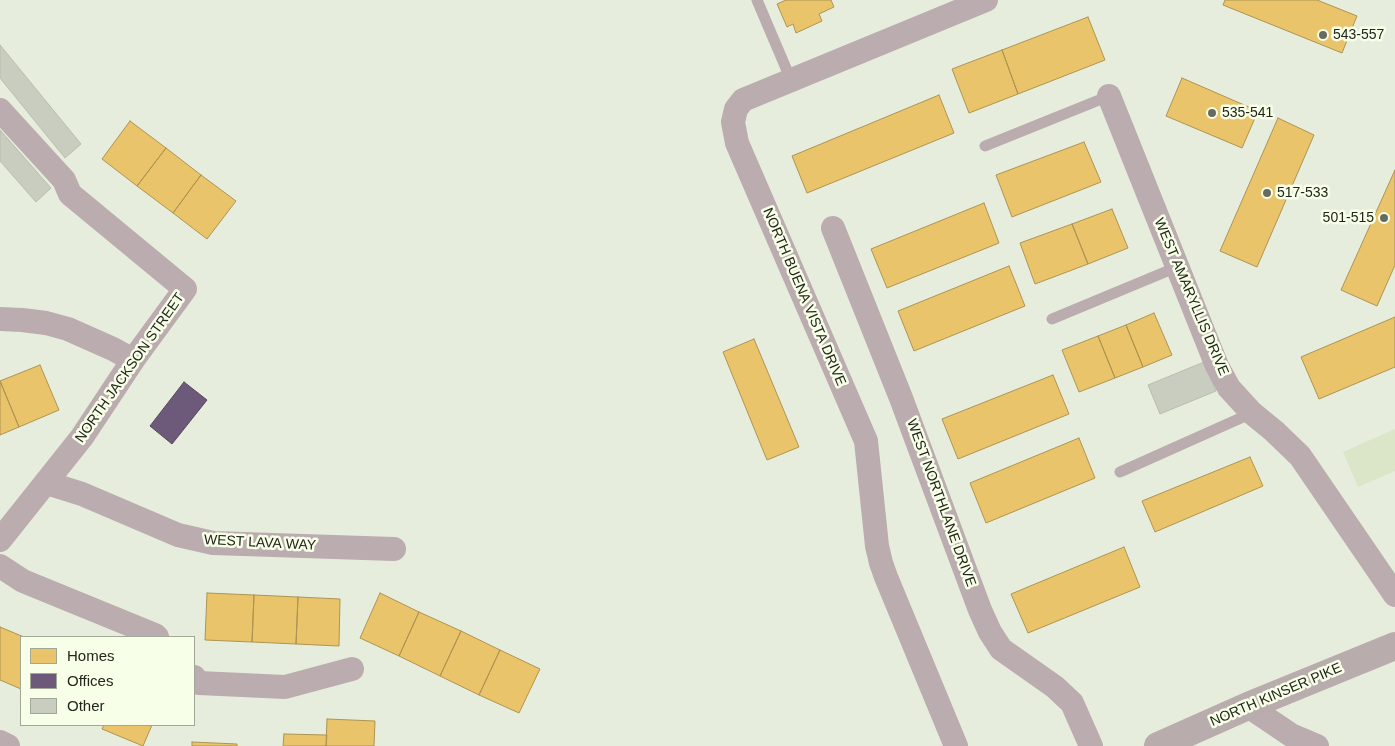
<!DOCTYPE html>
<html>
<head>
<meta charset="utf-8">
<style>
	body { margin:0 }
	#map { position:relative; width:1395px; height:746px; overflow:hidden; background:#e7eddc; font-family:Arial,sans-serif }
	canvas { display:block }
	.legend { position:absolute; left:20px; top:636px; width:175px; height:90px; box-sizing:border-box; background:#f7ffe8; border:1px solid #a2a896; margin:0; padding:6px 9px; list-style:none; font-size:15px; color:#22251b }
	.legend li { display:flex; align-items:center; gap:10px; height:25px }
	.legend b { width:25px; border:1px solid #a2a896 }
</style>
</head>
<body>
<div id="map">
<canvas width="1395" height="746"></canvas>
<ul class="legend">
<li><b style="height:14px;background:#e9c46a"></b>Homes</li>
<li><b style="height:14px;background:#6d597a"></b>Offices</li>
<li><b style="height:14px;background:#c8cdc0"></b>Other</li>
</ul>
</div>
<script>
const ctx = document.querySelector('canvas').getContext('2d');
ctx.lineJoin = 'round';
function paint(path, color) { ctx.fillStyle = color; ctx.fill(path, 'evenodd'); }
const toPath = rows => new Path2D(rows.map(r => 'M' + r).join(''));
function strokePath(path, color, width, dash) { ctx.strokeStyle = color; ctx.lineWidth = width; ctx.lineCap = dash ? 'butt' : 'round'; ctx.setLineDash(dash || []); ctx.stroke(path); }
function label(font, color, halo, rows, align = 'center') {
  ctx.font = font + ' Arial,sans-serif'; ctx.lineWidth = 5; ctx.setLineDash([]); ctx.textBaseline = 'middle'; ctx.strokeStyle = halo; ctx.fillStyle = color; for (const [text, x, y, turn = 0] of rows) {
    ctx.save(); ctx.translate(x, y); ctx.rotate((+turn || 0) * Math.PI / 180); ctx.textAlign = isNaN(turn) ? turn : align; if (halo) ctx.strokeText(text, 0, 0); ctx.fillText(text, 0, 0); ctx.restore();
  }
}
const green = toPath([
	[1395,429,1395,471,1358,487,1343,452]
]);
const homes = toPath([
	[786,0,831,0,834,7,819,14,822,21,796,33,793,24,787,27,777,4,786,0],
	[1225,0,1317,0,1357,16,1342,53,1223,5,1225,0],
	[1088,17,1105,60,1018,94,1002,50,1088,17],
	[1002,50,1018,94,969,113,952,69,1002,50],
	[1182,78,1258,111,1242,148,1166,116,1182,78],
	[939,95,954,133,807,193,792,156,939,95],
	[1278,118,1314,135,1257,267,1220,251,1278,118],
	[130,121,166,148,137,186,102,159,130,121],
	[1084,142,1101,182,1012,217,996,175,1084,142],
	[166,148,201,175,173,213,137,186,166,148],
	[1395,170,1395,265,1377,306,1341,290,1395,170],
	[201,175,236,201,207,239,173,213,201,175],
	[984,203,999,243,887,288,871,249,984,203],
	[1112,209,1128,248,1088,264,1072,224,1112,209],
	[1072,224,1088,264,1035,284,1020,243,1072,224],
	[1009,266,1025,306,914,351,898,311,1009,266],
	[1154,313,1172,355,1143,367,1126,325,1154,313],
	[1395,317,1395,367,1319,399,1301,357,1395,317],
	[1126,325,1143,367,1115,378,1098,336,1126,325],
	[1098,336,1115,378,1079,392,1062,350,1098,336],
	[754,339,799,447,767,460,723,352,754,339],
	[40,365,59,410,19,427,0,381,40,365],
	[1053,375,1069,414,958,459,942,419,1053,375],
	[0,381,19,427,0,435,0,381],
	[1079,438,1095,478,986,523,970,483,1079,438],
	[1250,457,1263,486,1155,532,1142,501,1250,457],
	[1124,547,1140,587,1028,633,1011,594,1124,547],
	[207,593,254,595,252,642,205,640,207,593],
	[380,593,419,612,399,656,360,638,380,593],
	[254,595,298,597,296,644,252,642,254,595],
	[298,597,340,599,339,646,296,644,298,597],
	[419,612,461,631,440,676,399,656,419,612],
	[0,627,24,637,21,637,21,689,0,680,0,627],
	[461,631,500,650,479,695,440,676,461,631],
	[500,650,540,669,519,713,479,695,500,650],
	[327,719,375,721,374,746,326,746,327,719],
	[104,725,152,725,143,746,102,729,104,725],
	[284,734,327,735,326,746,283,746,284,734],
	[192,742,237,744,237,746,192,746,192,742]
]);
const offices = toPath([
	[184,382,207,400,172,444,150,426,184,382]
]);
const building = toPath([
	[0,45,81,144,65,158,0,78,0,45],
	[0,130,51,188,36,202,0,161,0,130],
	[1204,362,1216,391,1160,414,1148,385,1204,362]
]);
const lane = toPath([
	[757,0,791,80],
	[985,146,1109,96],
	[1052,319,1177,267],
	[1120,472,1252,413]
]);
const street = toPath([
	[1109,96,1217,366,1229,388,1252,413,1274,431,1300,456,1395,595],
	[0,110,64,180,70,194,185,289,133,360,82,437,0,540],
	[833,228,901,398,980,610,990,632,1001,649,1055,687,1072,703,1091,746],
	[0,319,22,320,46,323,68,329,113,349,133,360],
	[47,483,82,494,178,535,213,543,394,549],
	[0,566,23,581,155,635,157,637],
	[194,677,199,683,285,687,352,669],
	[1248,706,1291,735,1317,746],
	[0,742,8,746],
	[956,746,886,577,881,563,877,546,866,441,737,143,733,122,736,109,743,100,986,0]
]);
const secondary = toPath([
	[1158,746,1248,706,1395,646]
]);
const markers = [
	[1323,35,5,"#676b5f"],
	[1212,113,5,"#676b5f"],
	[1267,193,5,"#676b5f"],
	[1384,218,5,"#676b5f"]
];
const poiNames = [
	["543-557",1333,35],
	["535-541",1222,113],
	["517-533",1277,193],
	["501-515",1374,218,"right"]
];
const streetNames = [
	["NORTH BUENA VISTA DRIVE",804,297,67],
	["WEST AMARYLLIS DRIVE",1191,297,67],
	["NORTH JACKSON STREET",130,368,-55],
	["WEST NORTHLANE DRIVE",941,503,70],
	["WEST LAVA WAY",260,543,3],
	["NORTH KINSER PIKE",1276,695,-23]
];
paint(green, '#dbe5c7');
paint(homes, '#e9c46a');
strokePath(homes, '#ad9452', 1);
paint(offices, '#6d597a');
strokePath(offices, '#56495e', 1);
paint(building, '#c8cdc0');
strokePath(building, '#b8bdaf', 1);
strokePath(lane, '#bbacb0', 11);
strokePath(street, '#bbacb0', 24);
strokePath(secondary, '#b8acac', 28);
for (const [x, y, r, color] of markers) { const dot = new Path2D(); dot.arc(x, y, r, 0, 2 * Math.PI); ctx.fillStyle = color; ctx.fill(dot); strokePath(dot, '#f7ffe8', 2); }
label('14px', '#22251b', '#f7ffe8', poiNames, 'left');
label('14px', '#22251b', '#f7ffe8', streetNames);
</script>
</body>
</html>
